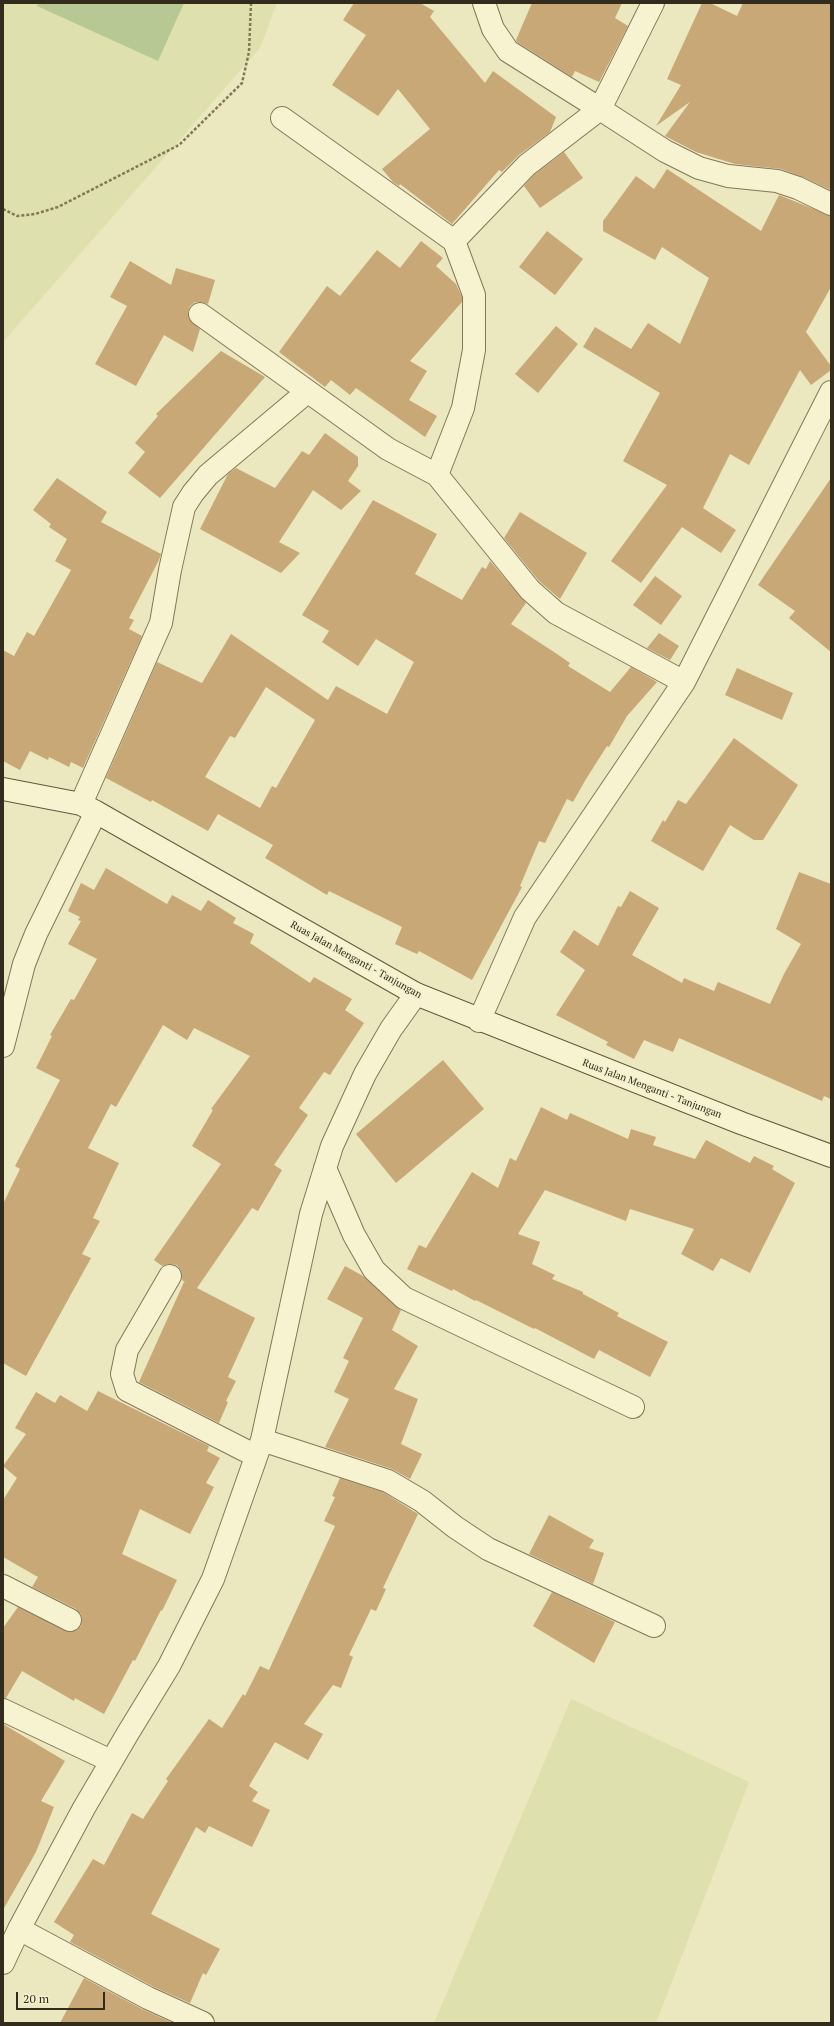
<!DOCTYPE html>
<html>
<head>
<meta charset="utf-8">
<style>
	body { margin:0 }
	#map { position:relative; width:834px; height:2026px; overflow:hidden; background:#ebe7bf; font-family:"PT Serif",serif }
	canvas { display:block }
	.frame { position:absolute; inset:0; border:4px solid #332c1c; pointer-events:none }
	.scale { position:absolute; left:16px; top:1992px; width:89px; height:18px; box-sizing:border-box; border:2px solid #332c1c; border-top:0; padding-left:5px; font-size:12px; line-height:14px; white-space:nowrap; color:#332c1c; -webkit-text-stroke:3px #f3f0ce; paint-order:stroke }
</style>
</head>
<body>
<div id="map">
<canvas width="834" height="2026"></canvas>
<div class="frame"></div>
<div class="scale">20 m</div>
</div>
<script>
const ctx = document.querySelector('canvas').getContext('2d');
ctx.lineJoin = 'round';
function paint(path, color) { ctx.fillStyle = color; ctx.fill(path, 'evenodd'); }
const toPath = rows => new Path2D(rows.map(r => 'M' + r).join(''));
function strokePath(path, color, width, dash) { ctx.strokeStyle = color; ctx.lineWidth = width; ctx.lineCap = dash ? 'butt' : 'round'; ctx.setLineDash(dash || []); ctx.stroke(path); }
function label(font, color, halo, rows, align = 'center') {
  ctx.font = font + ' "PT Serif",serif'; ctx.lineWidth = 3.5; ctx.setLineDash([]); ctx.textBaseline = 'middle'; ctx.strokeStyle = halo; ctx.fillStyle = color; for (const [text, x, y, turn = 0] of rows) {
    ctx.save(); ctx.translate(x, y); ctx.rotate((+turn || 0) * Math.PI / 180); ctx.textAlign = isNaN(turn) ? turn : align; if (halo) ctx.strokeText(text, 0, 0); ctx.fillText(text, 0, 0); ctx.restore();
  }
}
const farmland = toPath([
	[3,3,277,3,260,48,3,342],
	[571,1699,749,1782,656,2023,434,2023]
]);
const green = toPath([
	[38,3,184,3,158,61,37,6]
]);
const building = toPath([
	[354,3,420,3,434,11,430,17,485,83,493,71,556,117,550,132,519,155,502,172,499,170,452,224,400,184,399,186,393,182,382,169,430,129,398,89,378,116,332,85,366,35,343,20],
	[532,3,622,3,615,18,628,26,599,82,575,71,572,77,517,42,516,40],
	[702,3,710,3,737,16,743,3,831,3,831,190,803,177,781,169,735,164,696,152,665,136,690,102,656,126,681,85,667,79],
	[564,152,583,178,540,208,524,186,535,174],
	[667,169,761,231,779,195,831,216,831,287,806,332,831,366,831,370,811,385,800,370,749,465,730,454,703,508,736,530,721,553,682,527,641,583,611,561,667,485,623,461,660,393,583,347,595,327,631,349,648,323,680,344,709,278,662,247,655,260,603,231,603,221,636,176,654,189],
	[547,231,583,259,555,295,519,267],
	[421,241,443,258,436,266,456,284,462,297,462,302,410,361,427,371,409,400,437,416,425,437,356,388,350,395,331,380,325,387,279,352,327,286,340,296,377,250,400,268],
	[130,261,171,285,176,268,215,280,208,304,202,302,195,302,190,306,188,312,189,319,200,329,193,352,164,335,136,386,95,364,127,306,110,297],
	[556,326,578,344,538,393,515,374],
	[221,351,265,377,160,498,128,473,145,452,135,443,158,416,156,414],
	[325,433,358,457,358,466,348,481,361,491,341,510,313,490,279,542,300,553,281,573,200,529,228,474,236,468,275,488,302,451,309,455],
	[57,478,107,512,101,522,161,554,159,560,129,618,134,620,129,629,142,636,83,768,71,762,69,767,49,757,48,760,30,751,20,770,3,761,3,650,14,656,27,632,34,636,71,570,55,561,67,539,49,527,51,524,33,510],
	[831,478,831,652,789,618,795,611,758,585],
	[373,500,437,534,415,574,462,600,482,567,486,569,490,561,526,603,511,624,557,654,570,663,568,666,610,692,631,667,657,682,627,716,609,747,607,746,586,779,573,802,567,799,545,843,539,841,520,886,522,887,472,980,419,951,417,954,395,944,402,927,329,891,327,895,265,858,273,845,218,814,208,831,152,800,151,802,106,778,157,662,202,683,231,634,328,700,336,686,387,714,414,662,376,639,358,666,322,642,329,631,302,615],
	[266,687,315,720,276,788,272,786,260,808,205,777,230,736,235,738],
	[520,512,587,553,560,599,539,581,504,538],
	[655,576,682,596,661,625,633,605],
	[659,633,679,646,670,660,647,648],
	[737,668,793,693,782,720,725,695],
	[734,738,798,785,763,840,754,840,730,825,703,871,651,841,663,820,665,822,678,800,686,804],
	[106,868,167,904,172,895,201,911,208,900,236,918,233,923,254,934,250,943,310,983,314,977,352,999,345,1010,364,1023,330,1075,324,1072,299,1108,308,1115,274,1165,282,1170,258,1211,252,1208,197,1288,255,1318,228,1377,236,1381,226,1401,228,1402,219,1423,139,1382,184,1282,186,1283,182,1280,181,1270,177,1265,170,1264,162,1266,154,1260,221,1164,192,1146,213,1110,211,1109,250,1056,194,1028,187,1040,163,1025,116,1107,111,1104,88,1148,119,1163,93,1218,100,1221,82,1254,91,1258,26,1376,3,1363,3,1204,20,1169,15,1166,60,1080,36,1068,52,1036,50,1035,71,999,74,1000,97,959,68,944,81,921,78,920,80,917,68,911,81,883,94,890],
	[799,872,831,884,831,1099,824,1096,822,1101,679,1038,673,1052,644,1040,634,1059,606,1045,608,1042,556,1015,585,970,560,952,574,930,598,946,618,906,621,907,630,891,659,908,632,955,682,983,684,978,714,991,718,982,770,1004,784,974,801,944,776,929],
	[443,1060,484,1109,396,1183,356,1134],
	[541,1107,567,1120,570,1113,628,1139,631,1129,656,1137,653,1145,695,1159,706,1140,750,1163,754,1156,774,1166,772,1169,795,1183,750,1273,721,1258,713,1271,681,1254,694,1229,630,1209,626,1221,545,1190,518,1234,540,1242,532,1264,555,1275,552,1279,583,1292,583,1294,619,1313,617,1316,668,1342,650,1377,599,1350,594,1359,535,1328,534,1329,476,1300,475,1301,453,1289,452,1291,407,1269,419,1245,426,1248,472,1172,498,1188,510,1158,516,1161],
	[345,1266,363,1276,401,1310,392,1330,418,1346,394,1389,418,1399,401,1444,422,1454,410,1479,392,1469,325,1447,349,1399,334,1392,349,1361,343,1358,363,1318,327,1299],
	[98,1391,209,1446,207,1451,220,1458,206,1483,214,1487,190,1534,140,1509,122,1554,177,1580,162,1611,161,1610,135,1661,133,1660,104,1714,75,1698,74,1701,22,1671,6,1698,3,1698,3,1628,18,1607,70,1632,77,1630,81,1626,82,1620,81,1614,76,1609,32,1587,38,1577,3,1557,3,1500,17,1478,3,1466,26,1434,15,1428,36,1392,55,1403,60,1395,87,1411],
	[340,1478,383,1492,418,1514,383,1588,386,1589,376,1611,371,1609,349,1655,353,1657,341,1688,333,1685,304,1724,323,1734,308,1760,275,1742,249,1786,258,1792,252,1801,270,1810,252,1847,209,1826,205,1833,196,1827,151,1914,220,1949,206,1975,203,1973,190,2003,154,1987,70,1942,74,1935,54,1922,93,1859,104,1865,132,1813,143,1819,168,1781,166,1779,209,1719,222,1728,243,1694,245,1696,260,1666,269,1670,335,1526,324,1521,335,1497,332,1496],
	[549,1515,594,1540,589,1548,604,1553,593,1584,529,1554],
	[552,1592,615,1622,594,1663,533,1626],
	[3,1724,65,1761,41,1801,54,1807,36,1852,3,1910],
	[84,1978,142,2009,173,2023,60,2023]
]);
const path = toPath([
	[3,209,17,216,35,214,58,207,179,145,242,83,249,52,251,3]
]);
const minor = toPath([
	[653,3,600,109,665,151,699,168,728,176,777,181,798,188,831,204],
	[282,118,454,241,474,295,474,350,463,408,437,475],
	[454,241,527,165,600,109,508,51,493,29,484,3],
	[200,314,388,449,437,475,530,590,556,613,684,682],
	[81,804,161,623,170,570,184,507,193,493,208,475,307,392],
	[479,1021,525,917,684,682,831,392],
	[3,1046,24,964,36,934,96,812],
	[325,1168,354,1235,374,1270,404,1298,633,1407],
	[170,1276,127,1350,122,1374,127,1390,256,1456],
	[262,1440,388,1481,422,1501,455,1527,488,1549,654,1626],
	[3,1586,70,1620],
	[3,1710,111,1761],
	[19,1929,148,1998,203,2023],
	[3,1963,19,1929,84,1808,128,1733,169,1666,213,1579,262,1440,311,1214,332,1146,365,1074,391,1029,416,994]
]);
const secondary = toPath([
	[3,789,81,804,96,812,416,994,741,1123,831,1156]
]);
const streetNames = [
	["Ruas Jalan Menganti - Tanjungan",356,960,29],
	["Ruas Jalan Menganti - Tanjungan",652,1089,21]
];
paint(farmland, '#dee0ad');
paint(green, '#b8c894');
paint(building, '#c8a876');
strokePath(minor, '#837758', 24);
strokePath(secondary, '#64583c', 24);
strokePath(path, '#837758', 2.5, [3, 2]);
strokePath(minor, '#f7f3d1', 22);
strokePath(secondary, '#f7f3d1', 22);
label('10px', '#332c1c', '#f3f0ce', streetNames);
</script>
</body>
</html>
